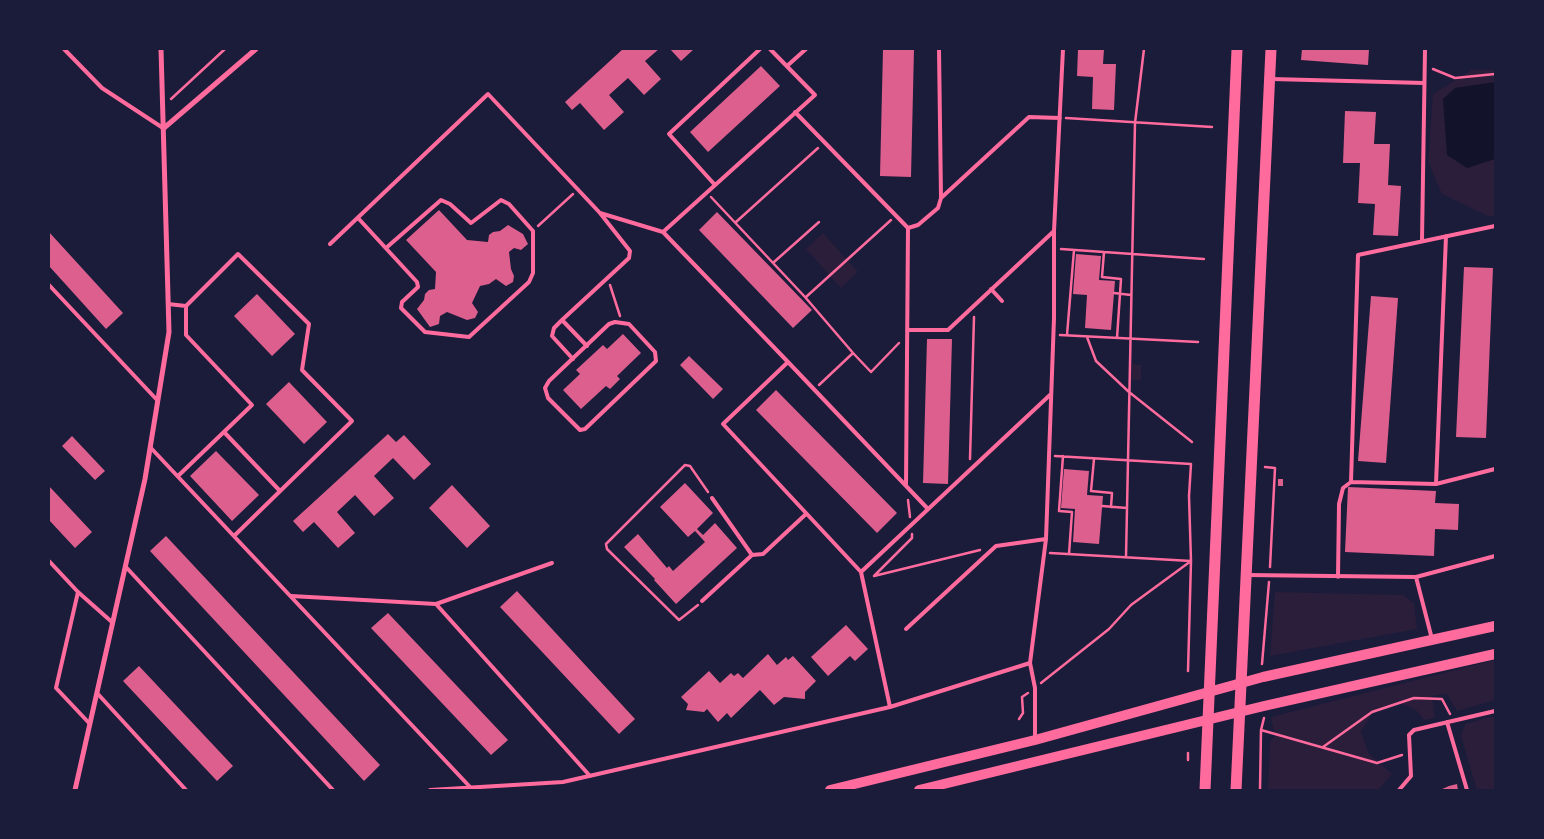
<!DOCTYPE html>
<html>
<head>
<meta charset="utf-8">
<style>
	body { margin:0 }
	#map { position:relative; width:1544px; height:839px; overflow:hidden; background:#1b1b3a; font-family:Arial,sans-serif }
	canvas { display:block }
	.frame { position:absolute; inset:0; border:50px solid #1b1b3a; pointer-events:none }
</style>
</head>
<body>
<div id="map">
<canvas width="1544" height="839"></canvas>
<div class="frame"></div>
</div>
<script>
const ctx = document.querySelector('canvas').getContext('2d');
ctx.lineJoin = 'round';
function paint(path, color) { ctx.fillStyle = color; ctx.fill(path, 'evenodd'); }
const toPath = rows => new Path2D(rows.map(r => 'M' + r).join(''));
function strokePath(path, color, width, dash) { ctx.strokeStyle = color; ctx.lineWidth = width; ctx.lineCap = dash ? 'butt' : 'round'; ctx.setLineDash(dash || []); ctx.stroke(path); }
const green = toPath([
	[1472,70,1495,70,1495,215,1490,217,1442,194,1428,162,1433,94],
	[823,233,858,272,841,288,806,249],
	[1132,364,1141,365,1141,380,1131,380],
	[1275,592,1403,595,1414,603,1417,629,1270,656],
	[1495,660,1495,700,1457,711,1447,694,1432,696,1435,718,1424,720,1417,711,1403,704,1385,706,1371,715,1361,732,1369,754,1392,774,1378,790,1268,790,1270,741,1275,737,1271,717],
	[1495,716,1495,790,1477,790,1461,736,1465,724]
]);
const water = toPath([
	[1495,82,1495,159,1467,168,1447,155,1443,99,1455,88]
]);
const building = toPath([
	[623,49,659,49,645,61,661,79,644,95,628,78,609,95,624,112,604,130,580,103,572,110,565,102],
	[670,49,694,49,681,61],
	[883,49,914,49,911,177,880,176],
	[1078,49,1104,49,1103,64,1116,64,1114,110,1092,109,1093,77,1077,76],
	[1302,49,1369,49,1368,65,1301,60],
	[761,66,780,86,708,152,690,132],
	[1345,111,1376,112,1374,144,1390,144,1388,185,1401,186,1398,236,1373,235,1375,204,1358,203,1360,163,1343,163],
	[439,210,467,240,488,242,489,235,493,232,500,231,508,225,523,234,528,244,521,250,514,248,509,252,511,269,514,276,513,282,506,286,496,279,489,284,480,286,472,303,478,312,475,318,467,320,447,312,440,316,439,324,430,327,417,309,424,300,425,294,429,290,435,289,436,272,406,240],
	[717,212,812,310,793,328,699,230],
	[49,232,123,313,106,329,49,266],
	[1076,254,1101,256,1099,280,1115,281,1111,330,1085,328,1087,295,1073,294],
	[1464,267,1493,268,1486,438,1456,437],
	[257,294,295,334,272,356,234,316],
	[1371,296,1398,298,1386,463,1358,461],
	[623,334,641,353,617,376,620,379,610,389,606,386,581,409,563,390,580,374,576,370,603,345,607,349],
	[927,339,952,339,948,484,923,483],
	[689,356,723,389,713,399,680,365],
	[289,382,327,422,304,444,266,404],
	[776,390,897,513,877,533,756,410],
	[388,434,396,442,404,435,431,464,414,480,393,458,374,476,394,498,374,516,355,495,337,512,355,533,338,548,314,522,303,532,293,521],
	[72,436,105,471,95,480,62,446],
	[216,451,259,495,232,521,190,476],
	[1064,469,1089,471,1087,495,1103,496,1099,544,1073,542,1075,509,1061,508],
	[1278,479,1283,479,1283,486,1278,486],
	[685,483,713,513,697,529,703,535,715,523,737,548,676,604,654,580,655,579,624,547,638,534,667,568,669,566,673,571,705,542,695,531,688,537,660,507],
	[452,485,490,526,467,548,429,508],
	[49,486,92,532,75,548,49,520],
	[1348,487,1436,491,1435,503,1459,504,1458,530,1435,529,1434,556,1345,552],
	[166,536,380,765,364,781,150,551],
	[517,591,635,719,619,734,500,607],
	[388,613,508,740,491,755,371,628],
	[846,625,868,649,855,661,850,656,828,676,811,657],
	[768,654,777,665,786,657,788,660,793,656,816,681,805,692,805,699,784,697,774,705,760,690,731,718,727,713,718,722,707,709,704,712,686,710,688,704,681,697,709,671,720,683,731,673,734,676,738,673,743,678],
	[139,666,233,766,217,781,123,681],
	[1457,784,1458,790,1440,790,1449,786]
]);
const path = toPath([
	[1433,69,1455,78,1495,74],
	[171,99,225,49],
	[1066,118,1212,127],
	[711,197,805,297,853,353],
	[736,222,818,148],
	[538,226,573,194],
	[1061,249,1204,259],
	[1104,252,1102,277,1121,279,1117,338],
	[774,262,819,222],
	[610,285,620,316],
	[1114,293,1131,295],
	[806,297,891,220],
	[1060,335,1198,342],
	[1067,335,1074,250],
	[1087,337,1096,361,1129,392,1192,442],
	[819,385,853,353,871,372,899,343],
	[1063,456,1059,511,1072,512,1069,554],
	[970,459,974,317],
	[1094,459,1091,491,1112,493,1111,507],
	[1265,467,1275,468,1270,567],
	[908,500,910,517],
	[1102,506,1127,508],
	[1050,553,1191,561,1188,671],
	[1126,557,1135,123,1144,49],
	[874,576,980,550],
	[874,576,912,538,912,534],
	[698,605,679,620,607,549,606,544,685,465,690,466,708,492],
	[1262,664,1269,582],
	[1041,683,1109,629,1131,605,1191,561,1189,496,1191,464,1055,456],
	[1019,719,1023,713,1022,697,1028,693],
	[1261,730,1377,763,1402,755],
	[1323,747,1372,712,1414,698,1442,699,1450,714],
	[1188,753,1188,760],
	[1260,790,1261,730,1264,718]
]);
const service = toPath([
	[64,49,102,88,163,128],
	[770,49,815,95,663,232,788,362],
	[787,66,806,49],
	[1272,79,1424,83],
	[795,112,908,228,918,225,938,208,941,198,939,49],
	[715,185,669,134,760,49],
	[941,198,1029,117,1060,118],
	[600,213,663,232],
	[358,218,417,282,418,287,402,302,401,308,425,332,469,337,529,282,533,273,533,231,509,204,501,200,471,223,450,204,441,200,386,248],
	[1422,240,1425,49],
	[330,244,488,94,600,213,630,251,629,258,562,320,587,346],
	[49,285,158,401],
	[991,289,1002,301],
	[168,304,186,306],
	[562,320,554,328,552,336,573,359],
	[615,322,629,324,655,352,656,361,585,429,580,430,548,398,545,388,549,381,609,324,615,322],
	[907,330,948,330,1054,231],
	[224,432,280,491],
	[150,447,471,788],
	[178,476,252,405,186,335,186,306,238,254,309,324,302,370,352,421,234,536],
	[1351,482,1358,255,1495,226],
	[1436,484,1446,236],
	[906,486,908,228],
	[712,498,752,555],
	[49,561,78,592,113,623],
	[125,566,333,790],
	[861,572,1051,394],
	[1247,575,1416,577,1432,639],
	[1338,577,1339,504,1343,488,1351,482,1436,484,1495,469],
	[1416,577,1495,556],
	[78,592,56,688,90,724],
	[291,596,436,604,552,563],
	[702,601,752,555,763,554,806,514],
	[436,604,590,776],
	[906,629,996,546,1046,539],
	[97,693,186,790],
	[890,707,861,572,723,424,788,362,928,509],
	[1447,722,1467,790],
	[1035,740,1035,688,1030,663,1046,539,1054,318,1054,231,1063,49],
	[430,790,563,782,890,707,1030,663],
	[1399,790,1411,776,1409,735,1414,730,1495,711]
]);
const minor = toPath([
	[164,128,256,49],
	[75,790,145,479,169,332,161,49]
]);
const secondary = toPath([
	[830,790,1035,740,1263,677,1495,626],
	[919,790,1264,706,1495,654]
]);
const primary = toPath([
	[1205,790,1237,49],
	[1236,790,1271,49]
]);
paint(green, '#2a1e3b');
paint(water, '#12122b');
paint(building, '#dd5f8e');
strokePath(path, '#ff6b9d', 2.5);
strokePath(service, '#ff6b9d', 4);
strokePath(minor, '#ff6b9d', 5);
strokePath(secondary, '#ff6b9d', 10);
strokePath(primary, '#ff6b9d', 11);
</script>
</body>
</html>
